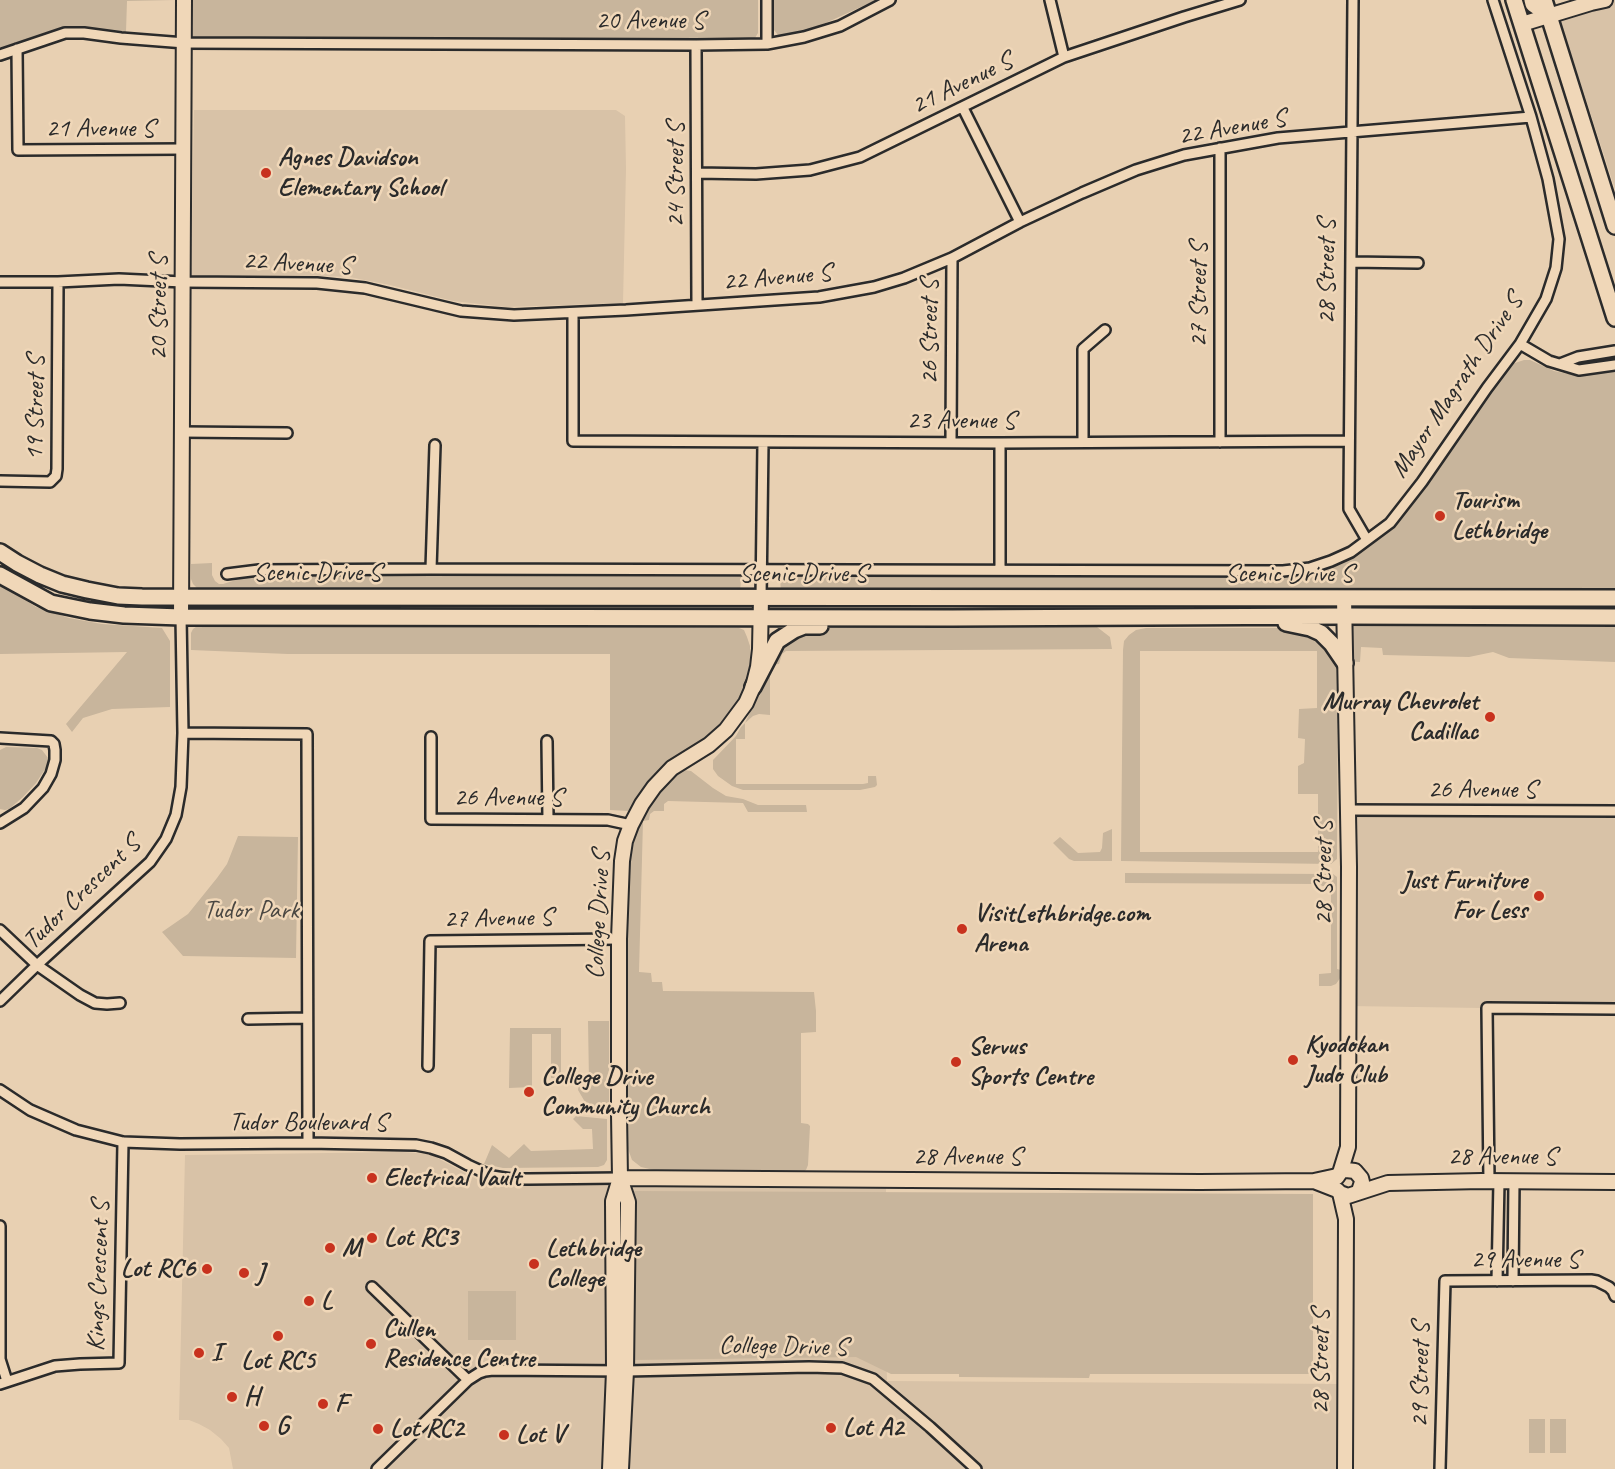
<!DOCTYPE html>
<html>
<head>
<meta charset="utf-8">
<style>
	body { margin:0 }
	canvas { display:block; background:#e8d0b2 }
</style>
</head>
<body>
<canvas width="1615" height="1469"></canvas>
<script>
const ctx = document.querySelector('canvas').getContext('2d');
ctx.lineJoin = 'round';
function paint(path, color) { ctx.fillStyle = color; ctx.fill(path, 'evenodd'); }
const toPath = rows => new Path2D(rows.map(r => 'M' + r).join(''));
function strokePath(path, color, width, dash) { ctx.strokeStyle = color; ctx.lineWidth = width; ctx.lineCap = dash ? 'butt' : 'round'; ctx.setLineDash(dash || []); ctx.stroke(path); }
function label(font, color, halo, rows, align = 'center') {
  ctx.font = font + ' Caveat,sans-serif'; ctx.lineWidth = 5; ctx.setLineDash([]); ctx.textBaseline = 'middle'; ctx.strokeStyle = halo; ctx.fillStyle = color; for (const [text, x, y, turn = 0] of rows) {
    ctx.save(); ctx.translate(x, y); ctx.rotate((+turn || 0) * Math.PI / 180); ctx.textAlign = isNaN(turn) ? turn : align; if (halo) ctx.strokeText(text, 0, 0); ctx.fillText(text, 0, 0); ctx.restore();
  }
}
const built = toPath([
	[1575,0,1615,0,1615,189,1555,4],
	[194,110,616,110,625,116,626,169,623,303,506,307,453,301,390,285,349,277,304,275,191,276],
	[1348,810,1615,811,1615,1010,1348,1006],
	[402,1152,430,1154,482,1182,503,1185,886,1187,886,1340,887,1381,1345,1384,1345,1469,233,1469,229,1448,221,1439,210,1430,199,1424,189,1420,179,1420,185,1155]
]);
const green = toPath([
	[0,0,175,0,127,1,126,32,61,28,0,48],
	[193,0,758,0,758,33,755,38,750,40,193,38],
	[774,0,876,0,817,27,785,36,778,35,774,30],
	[1524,360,1530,360,1554,371,1568,374,1583,374,1612,370,1615,372,1615,590,1330,593,781,593,780,577,1268,577,1297,576,1317,572,1330,568,1352,557,1374,543,1393,525,1503,375,1512,364],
	[212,563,212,575,215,581,219,584,223,584,246,577,258,575,741,577,740,593,201,592,193,584,191,579,191,564],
	[0,584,36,607,69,618,102,624,162,628,170,641,170,707,112,709,83,718,72,732,66,724,127,652,0,654],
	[1344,616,1615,624,1615,662,1509,658,1493,652,1469,657,1383,655,1382,648,1361,647,1360,662,1345,661],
	[203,622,739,628,744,630,747,637,750,646,750,660,748,676,743,691,733,710,722,725,704,740,668,763,658,772,628,811,610,810,610,654,288,654,191,650,191,633,193,629],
	[1097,627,1110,637,1112,649,786,651,782,654,779,664,770,665,770,715,759,714,753,716,745,723,745,739,736,739,736,784,863,784,868,783,868,776,876,776,877,785,875,787,860,790,743,790,732,786,718,776,713,769,713,760,736,736,741,727,745,723,762,687,770,665,784,639,815,628],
	[1146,628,1287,628,1302,629,1330,649,1337,667,1338,679,1337,859,1331,864,1121,861,1123,650,1124,641,1129,635,1136,630],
	[1140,651,1317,651,1317,708,1299,709,1298,738,1305,739,1304,763,1298,766,1298,794,1318,794,1318,852,1140,852],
	[6,747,37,748,42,750,48,758,49,763,36,783,23,797,9,809,5,810,0,809,0,750],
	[684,770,691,771,713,788,726,796,743,799,758,805,806,805,807,812,748,812,743,803,668,801,664,804,664,811,654,811,650,814,649,820,643,821,639,972,651,973,652,982,662,982,663,991,814,992,816,1011,816,1032,801,1033,801,1123,808,1124,810,1126,808,1165,806,1170,800,1174,688,1173,654,1170,641,1167,632,1160,628,1149,626,872,627,849,639,818,661,786,674,774],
	[1112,829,1112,861,1074,861,1069,859,1053,843,1060,837,1078,853,1100,852,1102,848,1103,833],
	[238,836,298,837,296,958,183,956,162,932,188,914,217,878,227,864],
	[1125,873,1333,874,1337,877,1337,969,1341,970,1341,977,1336,984,1331,986,1319,986,1319,974,1331,973,1331,886,1322,886,1320,884,1125,883],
	[588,1021,609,1021,609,1107,595,1107,589,1105,585,1102,578,1090,579,1082,589,1082],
	[510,1028,561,1028,561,1078,551,1078,551,1034,532,1034,532,1087,509,1088],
	[576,1116,607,1119,607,1160,604,1165,598,1167,503,1168,484,1164,492,1145,509,1158,524,1144,531,1151,593,1149,592,1129,583,1129,573,1119],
	[632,1191,1313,1194,1313,1374,1090,1374,1089,1378,959,1377,959,1374,891,1374,856,1357,631,1360],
	[468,1291,516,1291,516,1340,468,1340],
	[1529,1419,1545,1419,1545,1453,1529,1453],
	[1550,1419,1566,1419,1566,1453,1550,1453]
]);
const street = toPath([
	[1050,0,1064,57],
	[1353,0,1349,499,1349,509,1367,540],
	[767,44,767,0],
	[696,45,697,305],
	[17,49,18,150,183,149],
	[0,55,65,33,84,33,121,38,185,43,696,45,767,44,804,37,840,26,890,0],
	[963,108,1020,222],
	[697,173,756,174,810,170,860,157,1064,57,1184,17,1240,0],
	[1351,262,1418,263],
	[0,282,58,282,119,279,183,282,317,283,365,288,461,311,514,315,626,310,819,297,874,287,904,278,952,258,1020,222,1082,193,1136,170,1184,155,1278,138,1531,117],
	[573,313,573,441,1000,443,1349,441],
	[1520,344,1549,361,1579,370,1615,365],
	[1560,364,1578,357,1615,351],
	[182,432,287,433],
	[951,442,952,258],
	[1083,442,1083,349,1105,330],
	[1220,442,1220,148],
	[0,481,50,482,56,476,57,469,58,282],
	[431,569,435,445],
	[1000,570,1000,443],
	[227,574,259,570,431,569,1283,571,1310,568,1331,561,1351,552,1390,523,1422,482,1487,388,1520,344,1546,299,1556,268,1559,239,1548,179,1531,117,1493,0],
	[761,598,763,442],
	[183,733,307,734,308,1143],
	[431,737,431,819,608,820,631,825],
	[0,738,51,741,54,744,55,750,55,760,51,774,43,788,24,808,0,823],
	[547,741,548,819],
	[1348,810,1615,811],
	[0,930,37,965,80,995,95,1003,107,1004,120,1003],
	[0,1001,37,965,150,862,166,839,176,815,181,787,183,733,181,617],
	[248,1019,307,1018],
	[428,1066,430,941,619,939],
	[0,1090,30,1110,76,1130,123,1142,180,1144,308,1143,416,1145,431,1148,446,1153,468,1165,492,1176,511,1179,529,1179,620,1178],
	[1489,1181,1487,1008,1615,1009],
	[0,1226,0,1359,7,1381],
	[1497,1281,1499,1181],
	[1513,1281,1514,1181],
	[372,1287,468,1380],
	[0,1384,55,1366,80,1364,119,1363,123,1142],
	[377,1469,468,1380,479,1373,485,1371,493,1370,626,1371,809,1367,842,1368,873,1379,930,1427,976,1469],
	[1440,1469,1445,1281,1591,1280,1597,1281,1609,1287,1613,1291,1615,1296]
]);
const secondary = toPath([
	[1522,24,1591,3,1605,0],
	[181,617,184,0],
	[1340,1173,1348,1147,1349,867,1344,598],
	[1337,1177,1341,1171,1346,1170,1355,1171,1361,1178,1362,1182,1359,1191],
	[620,1178,1200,1182,1314,1181,1337,1176],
	[1314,1181,1337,1190,1340,1193,1348,1196,1388,1183,1482,1181,1615,1182],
	[1340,1193,1346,1219,1345,1469],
	[610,1469,614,1371,613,1201,620,1178],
	[621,1469,626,1371,628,1202,620,1178,619,1114,619,939,622,861,625,841,631,825,642,804,654,787,672,768,709,745,726,730,746,703,753,687,758,667,760,649,761,598]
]);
const primary = toPath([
	[1514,0,1615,318],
	[1532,0,1533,4,1550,16],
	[1544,0,1615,226],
	[0,552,17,563,40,575,62,584,87,590,118,596,142,597,1615,598],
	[0,575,51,603,90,611,124,615,181,617,952,618,1344,616,1615,617],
	[1286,623,1310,628,1321,633,1332,644,1345,663],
	[753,687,777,641,794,630,804,626,820,626]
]);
const markers = [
	[266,173,6,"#c8321e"],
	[1440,516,6,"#c8321e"],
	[1490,717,6,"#c8321e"],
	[1539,896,6,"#c8321e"],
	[962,929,6,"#c8321e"],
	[1293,1060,6,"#c8321e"],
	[956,1062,6,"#c8321e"],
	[529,1092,6,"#c8321e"],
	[372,1178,6,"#c8321e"],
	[372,1238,6,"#c8321e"],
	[330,1248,6,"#c8321e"],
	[534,1264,6,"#c8321e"],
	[207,1269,6,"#c8321e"],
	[244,1273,6,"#c8321e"],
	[309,1301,6,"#c8321e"],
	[278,1336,6,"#c8321e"],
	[371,1344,6,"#c8321e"],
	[199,1353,6,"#c8321e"],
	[232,1397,6,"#c8321e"],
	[323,1404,6,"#c8321e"],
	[264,1426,6,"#c8321e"],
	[831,1428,6,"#c8321e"],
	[378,1429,6,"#c8321e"],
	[504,1435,6,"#c8321e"]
];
const streetNames = [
	["20 Avenue S",650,21],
	["21 Avenue S",962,84,-26],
	["22 Avenue S",1232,128,-10],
	["21 Avenue S",100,129],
	["24 Street S",676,175,-90],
	["22 Avenue S",297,264,3],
	["28 Street S",1327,272,-90],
	["22 Avenue S",777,278,-5],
	["27 Street S",1199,295,-90],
	["20 Street S",159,308,-90],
	["26 Street S",930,332,-90],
	["Mayor Magrath Drive S",1457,386,-56],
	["19 Street S",36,408,-89],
	["23 Avenue S",961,421],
	["Scenic Drive S",317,573],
	["Scenic Drive S",803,574],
	["Scenic Drive S",1289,574],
	["26 Avenue S",1482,790],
	["26 Avenue S",508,798],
	["28 Street S",1324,873,-90],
	["Tudor Crescent S",82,893,-44],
	["College Drive S",599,915,-87],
	["27 Avenue S",498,919,-1],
	["Tudor Boulevard S",308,1123],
	["28 Avenue S",967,1157],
	["28 Avenue S",1502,1157],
	["29 Avenue S",1525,1260],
	["Kings Crescent S",99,1276,-88],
	["College Drive S",783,1347,1],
	["28 Street S",1321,1362,-90],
	["29 Street S",1421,1375,-89]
];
const poiNames = [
	["Agnes Davidson",278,158],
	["Elementary School",278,188],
	["Tourism",1452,501],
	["Lethbridge",1452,531],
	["Murray Chevrolet",1478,702,"right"],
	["Cadillac",1478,732,"right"],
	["Just Furniture",1527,881,"right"],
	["For Less",1527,911,"right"],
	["VisitLethbridge.com",974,914],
	["Arena",974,944],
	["Kyodokan",1305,1045],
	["Judo Club",1305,1075],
	["Servus",968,1047],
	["Sports Centre",968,1077],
	["College Drive",541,1077],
	["Community Church",541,1107],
	["Electrical Vault",384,1178],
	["Lot RC3",384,1238],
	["M",342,1248],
	["Lethbridge",546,1249],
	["College",546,1279],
	["Lot RC6",195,1269,"right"],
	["J",256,1273],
	["L",321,1301],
	["Cullen",383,1329],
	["Residence Centre",383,1359],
	["I",211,1353],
	["Lot RC5",278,1361,"center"],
	["H",244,1397],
	["F",335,1404],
	["G",276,1426],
	["Lot A2",843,1428],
	["Lot RC2",390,1429],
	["Lot V",516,1435]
];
const parkNames = [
	["Tudor Park",251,911]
];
paint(built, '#d8c2a7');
paint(green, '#c8b59c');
strokePath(street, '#2b2b2b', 14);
strokePath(secondary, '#2b2b2b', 18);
strokePath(primary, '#2b2b2b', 20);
strokePath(street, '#f0d7b8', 9);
strokePath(secondary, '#f0d7b8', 14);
strokePath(primary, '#f0d7b8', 15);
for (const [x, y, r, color] of markers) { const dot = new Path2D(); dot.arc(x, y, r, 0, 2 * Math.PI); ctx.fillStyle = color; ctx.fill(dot); strokePath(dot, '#f0d7b8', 2); }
label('26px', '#2b2b2b', '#f0d7b8', streetNames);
label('bold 26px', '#2b2b2b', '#f0d7b8', poiNames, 'left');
label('26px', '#4a4742', '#f0d7b8', parkNames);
</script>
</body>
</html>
